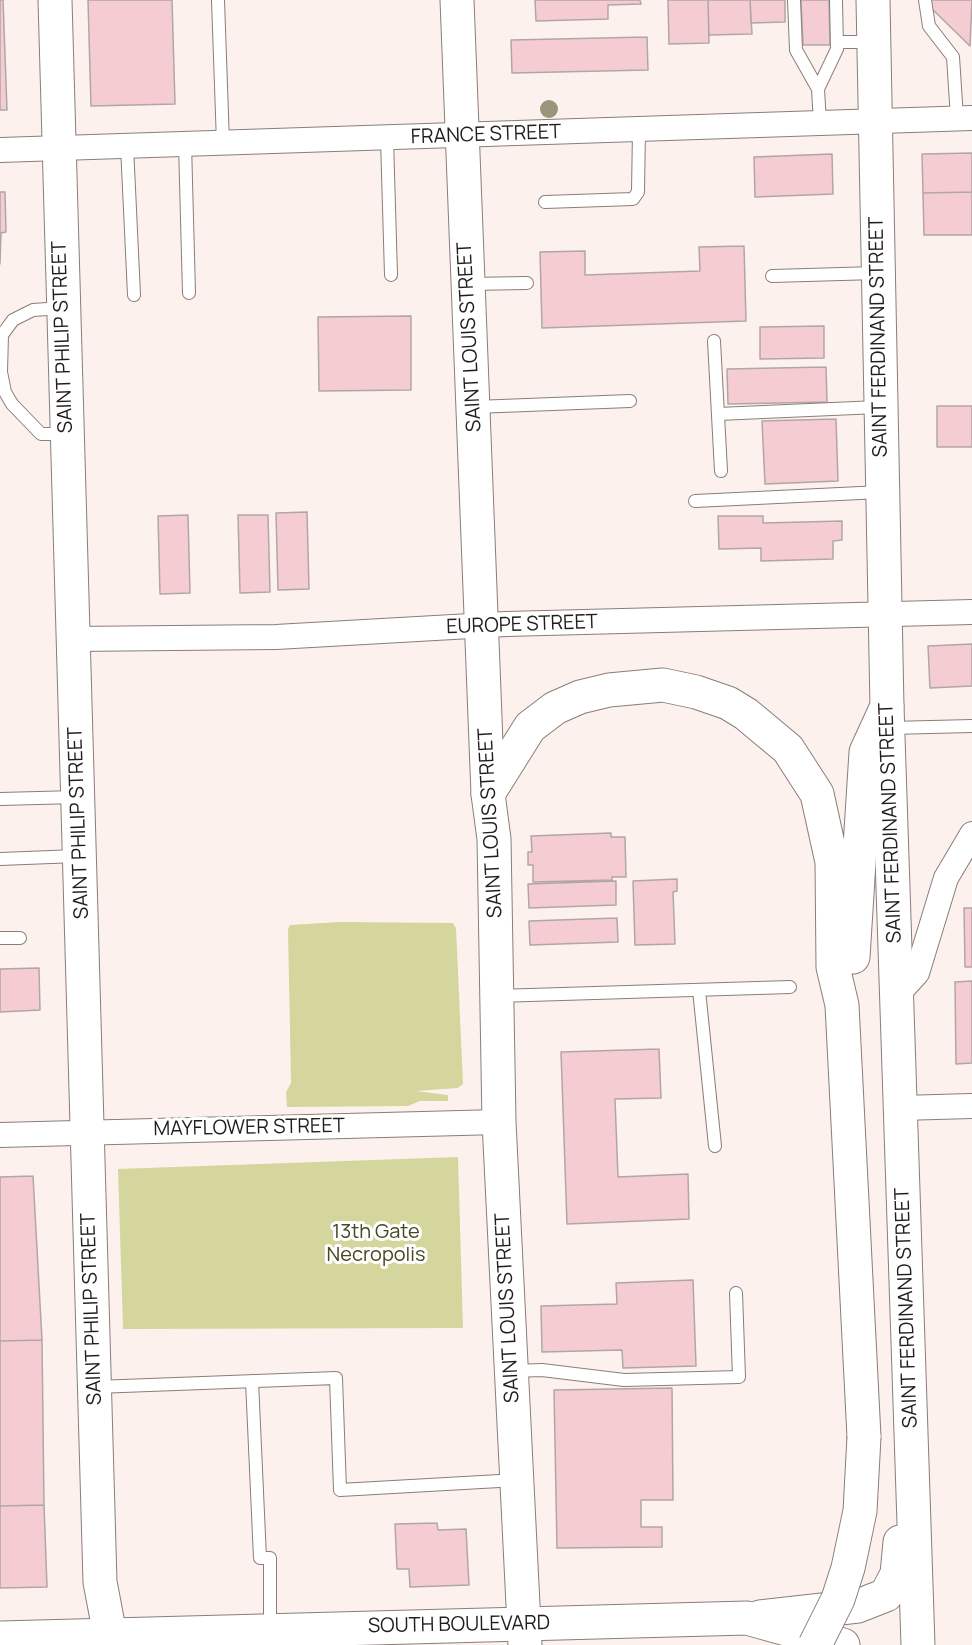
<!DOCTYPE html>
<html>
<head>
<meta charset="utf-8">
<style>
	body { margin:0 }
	canvas { display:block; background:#fdf1ed }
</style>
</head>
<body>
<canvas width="972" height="1645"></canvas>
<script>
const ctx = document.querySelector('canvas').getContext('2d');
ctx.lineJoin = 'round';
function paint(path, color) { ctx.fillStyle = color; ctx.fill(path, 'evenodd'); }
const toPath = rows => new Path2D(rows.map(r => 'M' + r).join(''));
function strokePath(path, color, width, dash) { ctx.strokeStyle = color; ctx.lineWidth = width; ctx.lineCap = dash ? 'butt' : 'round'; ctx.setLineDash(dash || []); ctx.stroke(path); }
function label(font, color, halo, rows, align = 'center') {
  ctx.font = font + ' Manrope,sans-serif'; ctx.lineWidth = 6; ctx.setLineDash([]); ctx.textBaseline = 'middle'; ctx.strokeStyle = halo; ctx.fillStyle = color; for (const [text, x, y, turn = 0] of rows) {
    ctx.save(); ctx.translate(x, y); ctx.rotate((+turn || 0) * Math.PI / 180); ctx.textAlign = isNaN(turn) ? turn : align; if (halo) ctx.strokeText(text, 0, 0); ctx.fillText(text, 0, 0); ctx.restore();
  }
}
const green = toPath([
	[340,922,453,923,456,928,463,1084,458,1088,416,1091,448,1095,448,1101,420,1101,408,1106,287,1107,286,1092,291,1083,288,929,290,925],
	[458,1157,463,1328,123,1329,118,1169]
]);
const building = toPath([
	[0,0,3,0,7,110,0,110,0,0],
	[88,0,172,0,175,104,91,106,88,0],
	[535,0,640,0,641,4,608,5,608,19,536,21,535,0],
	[668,0,708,0,709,43,669,44,668,0],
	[708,0,750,0,752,34,709,35,708,0],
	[750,0,785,0,785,22,751,23,750,0],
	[801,0,829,0,830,45,803,45,801,0],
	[931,0,972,0,970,46,927,4,931,0],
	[647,37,648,70,512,73,511,40,647,37],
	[972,153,972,192,923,193,922,154,972,153],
	[832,154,833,194,755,197,754,157,832,154],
	[0,192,5,192,6,232,1,233,0,264,0,192],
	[972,192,972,235,924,235,923,193,972,192],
	[744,246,746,321,542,328,540,252,585,251,585,275,700,271,699,247,744,246],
	[411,316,411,390,319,391,318,317,411,316],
	[824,326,824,358,760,359,760,327,824,326],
	[826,367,827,402,728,404,727,369,826,367],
	[937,406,972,406,972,447,937,447,937,406],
	[836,419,838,481,765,484,762,421,836,419],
	[307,512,309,589,278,590,276,513,307,512],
	[188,515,190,593,160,594,158,516,188,515],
	[238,515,268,515,270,592,240,593,238,515],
	[718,516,763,516,763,523,842,521,842,540,833,541,833,559,761,561,761,548,719,549,718,516],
	[972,644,972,686,930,688,928,646,972,644],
	[611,833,611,837,625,837,626,877,612,877,612,880,533,882,533,865,528,865,528,852,532,852,531,836,611,833],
	[677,879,677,891,673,892,675,944,635,945,633,881,677,879],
	[616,881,616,905,529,908,528,884,616,881],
	[964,908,972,908,972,967,965,967,964,908],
	[617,918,618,942,530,945,529,921,617,918],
	[39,968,40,1010,0,1012,0,969,39,968],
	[972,981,972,1063,956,1064,955,982,972,981],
	[659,1049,661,1098,615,1099,618,1177,688,1174,689,1219,567,1224,561,1052,659,1049],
	[33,1176,42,1340,0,1341,0,1177,33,1176],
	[693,1280,696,1366,623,1368,622,1350,542,1352,541,1306,617,1304,616,1283,693,1280],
	[42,1340,44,1505,0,1506,0,1341,42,1340],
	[672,1388,673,1500,641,1500,641,1527,662,1527,662,1547,557,1548,554,1390,672,1388],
	[44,1505,47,1587,0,1588,0,1506,44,1505],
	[437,1523,438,1530,466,1529,469,1585,410,1587,409,1569,397,1569,395,1524,437,1523]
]);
const service = toPath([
	[218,0,223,143],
	[794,0,796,50,818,89],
	[925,0,929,26,953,57,957,118],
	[837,42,872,42],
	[820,123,818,89,837,49,836,0],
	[387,139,391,275],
	[185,144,189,293],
	[127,146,134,295],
	[545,202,633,199,638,192,639,130],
	[772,276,876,273],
	[468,284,527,283],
	[62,308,33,310,13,320,2,335,1,372,5,392,12,404,41,434,66,434],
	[714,341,721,471],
	[475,407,630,401],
	[718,414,878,407],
	[695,501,881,492],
	[890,728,972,726],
	[0,799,77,797],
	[0,859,77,856],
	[0,938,20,938],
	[699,990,715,1146],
	[497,996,790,987],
	[512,1371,542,1370,624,1380,739,1377,736,1293],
	[252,1381,260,1558,270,1558,270,1630],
	[96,1387,336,1378,340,1490,517,1480]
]);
const minor = toPath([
	[0,150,972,118],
	[72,639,276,637,506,624,972,612],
	[897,995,917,973,946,878,972,834],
	[901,1108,972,1106],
	[0,1135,499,1122]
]);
const secondary = toPath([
	[873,0,887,706,918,1645],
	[760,1617,858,1606,886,1595,897,1574,900,1542],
	[0,1638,747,1618,843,1645]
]);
const primary = toPath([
	[55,0,100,1582,112,1645],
	[457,0,488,794,494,839,499,1122,525,1645]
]);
const motorway = toPath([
	[488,794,530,727,555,708,580,697,609,690,663,685,696,692,728,703,746,714,788,749,817,794,832,862,833,967,842,1005,864,1437],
	[853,957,866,752,887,706]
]);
const motorwayBridge = toPath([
	[815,1645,838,1599,848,1568,860,1511,864,1437]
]);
const trees = [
	[549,109]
];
const streetNames = [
	["FRANCE STREET",486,135,-2],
	["SAINT PHILIP STREET",63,337,-92],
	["SAINT LOUIS STREET",470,337,-93],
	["SAINT FERDINAND STREET",879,337,-91],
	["EUROPE STREET",522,625,-2],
	["SAINT PHILIP STREET",79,823,-92],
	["SAINT LOUIS STREET",491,823,-93],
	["SAINT FERDINAND STREET",891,823,-92],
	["MAYFLOWER STREET",249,1128,-1],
	["SAINT LOUIS STREET",508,1308,-93],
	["SAINT FERDINAND STREET",907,1308,-92],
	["SAINT PHILIP STREET",92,1309,-92],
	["SOUTH BOULEVARD",459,1625,-1]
];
const parkNames = [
	["13th Gate",376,1232],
	["Necropolis",376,1255]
];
paint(green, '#d4d69d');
paint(building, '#f6ccd3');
strokePath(building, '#b1a6a7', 1.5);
strokePath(service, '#887e7a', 14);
strokePath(minor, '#887e7a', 26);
strokePath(secondary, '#887e7a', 35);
strokePath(primary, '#887e7a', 35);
strokePath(motorway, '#887e7a', 35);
strokePath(service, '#fff', 12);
strokePath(minor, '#fff', 24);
strokePath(secondary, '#fff', 33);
strokePath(primary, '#fff', 33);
strokePath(motorway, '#fff', 33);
strokePath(motorwayBridge, '#887e7a', 35, []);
strokePath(motorwayBridge, '#fff', 33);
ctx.fillStyle = '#99947c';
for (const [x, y] of trees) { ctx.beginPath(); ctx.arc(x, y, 9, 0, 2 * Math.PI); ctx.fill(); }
label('20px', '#211d1b', '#fff', streetNames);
label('20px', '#47471f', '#fff', parkNames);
</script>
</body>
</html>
